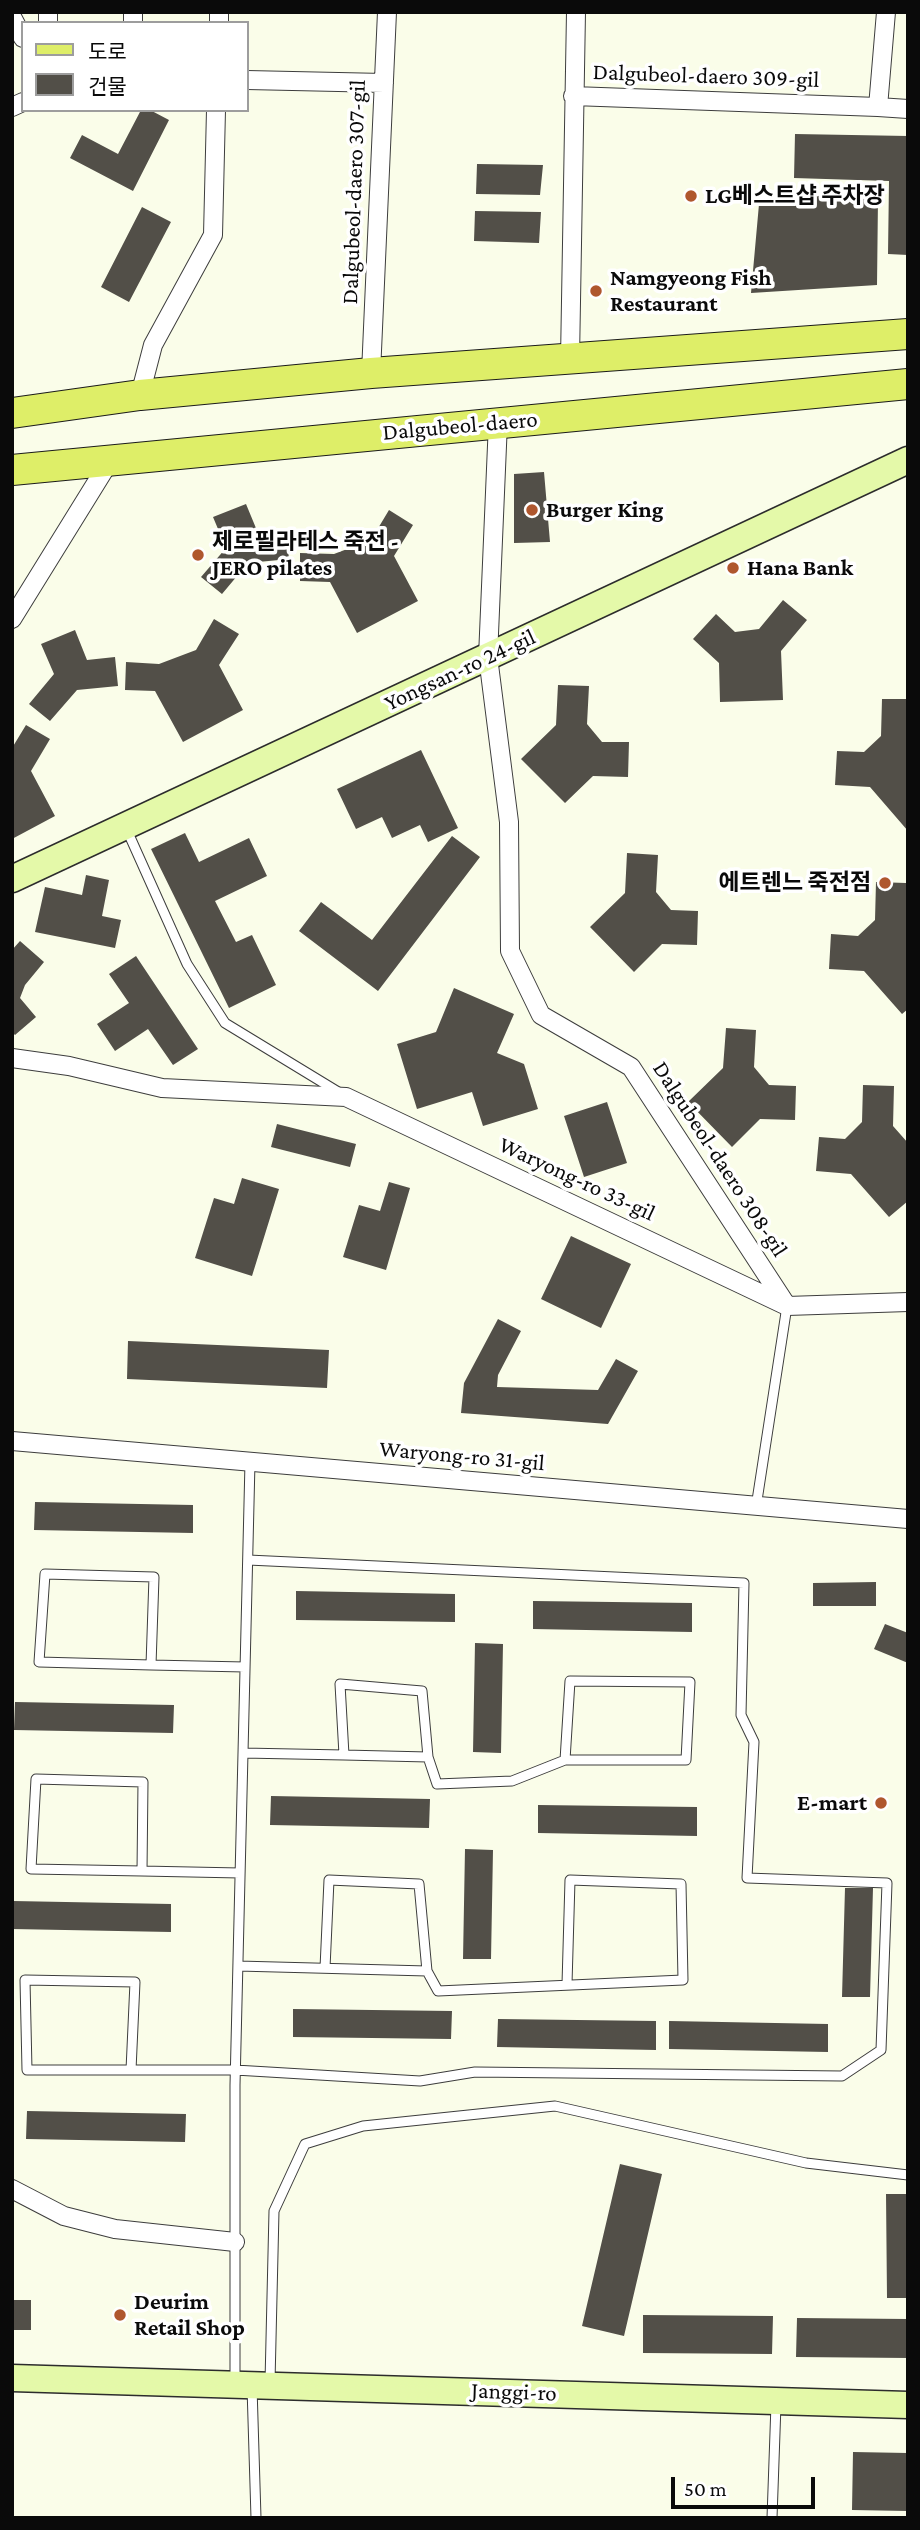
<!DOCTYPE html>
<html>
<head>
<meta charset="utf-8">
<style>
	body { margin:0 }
	#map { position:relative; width:920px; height:2530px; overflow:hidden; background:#fafde9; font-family:"Crimson Pro","Noto Sans KR",serif }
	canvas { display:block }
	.frame { position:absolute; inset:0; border:14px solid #0a0a0a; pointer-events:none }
	.legend { position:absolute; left:21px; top:21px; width:228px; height:91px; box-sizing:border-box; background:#fff; border:2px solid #9d9d9d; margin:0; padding:9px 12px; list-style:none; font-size:21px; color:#0a0a0a }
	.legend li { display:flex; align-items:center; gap:14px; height:35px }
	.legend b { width:35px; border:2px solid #9d9d9d }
	.scale { position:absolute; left:671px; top:2477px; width:144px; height:32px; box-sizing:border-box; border:4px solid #0a0a0a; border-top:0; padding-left:9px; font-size:21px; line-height:24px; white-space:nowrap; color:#0a0a0a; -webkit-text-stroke:5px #fff; paint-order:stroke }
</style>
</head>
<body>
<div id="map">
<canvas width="920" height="2530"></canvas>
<div class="frame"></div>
<ul class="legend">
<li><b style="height:9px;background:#deee68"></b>도로</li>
<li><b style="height:19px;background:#524f48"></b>건물</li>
</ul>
<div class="scale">50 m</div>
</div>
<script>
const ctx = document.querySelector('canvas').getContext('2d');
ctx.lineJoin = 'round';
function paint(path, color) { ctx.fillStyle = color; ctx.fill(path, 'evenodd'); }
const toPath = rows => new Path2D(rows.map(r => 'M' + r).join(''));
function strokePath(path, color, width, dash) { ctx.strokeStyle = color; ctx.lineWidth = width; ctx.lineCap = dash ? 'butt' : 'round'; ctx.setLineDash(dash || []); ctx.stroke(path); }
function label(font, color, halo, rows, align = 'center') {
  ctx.font = font + ' "Crimson Pro","Noto Sans KR",serif'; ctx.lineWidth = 7; ctx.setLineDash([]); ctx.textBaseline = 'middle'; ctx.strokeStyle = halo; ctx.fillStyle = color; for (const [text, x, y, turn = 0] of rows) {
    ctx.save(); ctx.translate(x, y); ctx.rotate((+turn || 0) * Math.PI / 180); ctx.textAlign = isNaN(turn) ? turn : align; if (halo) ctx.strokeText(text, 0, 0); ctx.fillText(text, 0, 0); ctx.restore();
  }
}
const building = toPath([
	[141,110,150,110,169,120,133,191,70,158,82,135,118,154],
	[795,134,908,136,908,255,888,254,889,181,794,178],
	[477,164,543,165,540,195,476,194],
	[760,193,878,198,877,285,751,293],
	[142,207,171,222,129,302,101,287],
	[475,211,541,212,539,243,474,241],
	[544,472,550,542,514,543,514,474],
	[246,504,258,533,286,530,289,559,248,563,222,594,201,577,226,548,213,517],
	[389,510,413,525,394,556,418,601,357,633,330,582,300,581,300,553,334,554,371,540],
	[783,600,807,620,781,651,783,700,720,702,719,663,693,639,716,614,735,632,759,629],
	[214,619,239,634,219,665,243,710,183,742,155,691,125,690,126,662,159,664,196,650],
	[75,630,87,660,115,657,118,686,77,690,50,721,29,704,54,674,41,644],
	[558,685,589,686,587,724,602,742,629,742,628,777,593,776,565,803,521,759,556,725],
	[882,699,908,699,908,831,870,787,835,785,837,751,864,752,881,736],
	[26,725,50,739,31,771,55,816,12,839,12,748],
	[421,750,458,828,428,842,420,825,392,838,382,817,356,829,337,789],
	[185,833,199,862,249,838,267,876,215,901,236,942,252,935,276,985,229,1008,151,849],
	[452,836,480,857,378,991,299,931,321,902,372,940],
	[627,853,658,855,656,892,671,910,698,911,697,945,662,944,634,972,590,927,625,893],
	[86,875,109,880,102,916,121,920,115,948,35,932,45,887,82,895],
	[876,882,906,883,908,1009,902,1014,864,971,829,969,831,934,858,936,875,920],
	[20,941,44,962,25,985,20,998,36,1017,15,1035,12,1032,12,950],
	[136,956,198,1049,173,1065,148,1029,115,1051,97,1024,129,1003,109,974],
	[454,988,514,1014,497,1053,524,1064,538,1109,483,1126,472,1092,417,1109,397,1044,436,1032],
	[726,1028,756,1030,754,1067,769,1085,796,1086,795,1120,760,1119,732,1147,688,1102,723,1068],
	[863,1085,894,1086,893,1126,908,1143,908,1201,889,1217,851,1174,816,1171,819,1137,845,1139,862,1122],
	[607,1102,627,1163,584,1177,564,1116],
	[277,1124,356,1144,350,1167,271,1147],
	[242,1178,279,1189,252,1276,195,1258,214,1198,234,1204],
	[389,1182,410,1188,386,1270,343,1257,359,1205,380,1211],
	[571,1236,631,1264,601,1328,541,1299],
	[498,1319,521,1331,498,1375,497,1387,598,1390,616,1359,638,1371,608,1424,461,1413,464,1383],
	[128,1341,329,1350,327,1388,127,1379],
	[35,1502,193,1505,193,1533,34,1530],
	[876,1582,876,1606,813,1606,813,1583],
	[296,1591,455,1594,455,1622,296,1620],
	[533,1601,692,1603,692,1632,533,1629],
	[885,1624,908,1633,908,1663,874,1649],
	[475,1643,503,1644,501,1753,473,1752],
	[15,1702,174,1705,173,1733,14,1730],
	[271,1796,430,1799,429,1828,270,1825],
	[538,1805,697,1807,697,1836,538,1833],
	[465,1849,493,1850,491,1959,463,1959],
	[845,1888,873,1888,870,1997,842,1997],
	[13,1901,171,1904,171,1932,12,1929],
	[293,2009,452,2011,451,2039,293,2037],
	[498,2019,656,2021,656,2050,497,2047],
	[669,2021,828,2024,828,2052,669,2049],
	[27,2111,186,2114,185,2142,26,2139],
	[620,2164,662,2174,624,2336,582,2326],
	[886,2194,908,2194,908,2298,887,2298],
	[12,2300,31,2300,31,2330,12,2330],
	[643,2315,773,2316,772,2354,643,2353],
	[797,2318,908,2319,908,2358,796,2357],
	[853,2452,908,2453,908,2511,852,2510]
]);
const lane = toPath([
	[126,828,187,964,225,1023,340,1093],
	[756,1507,787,1306],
	[151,1665,154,1577,45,1574,39,1662,151,1665,245,1667],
	[243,1753,344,1755,428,1757,422,1691,340,1684,344,1755],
	[428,1757,437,1784,512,1781,565,1760,686,1760,690,1682,570,1681,565,1760],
	[142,1871,143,1782,36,1779,31,1869,142,1871,240,1873],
	[238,1966,427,1971,438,1991,683,1980,681,1884,570,1880,567,1984],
	[325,1968,329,1880,419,1884,427,1971],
	[131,2070,135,1982,25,1980,27,2070,235,2070,420,2081,475,2072,842,2076,881,2050,887,1883,747,1878,754,1742,741,1715,744,1583,248,1560],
	[235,2381,235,2085,250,1462],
	[270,2382,274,2211,305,2144,363,2126,555,2106,806,2163,908,2175],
	[252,2387,256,2518],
	[772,2518,776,2404]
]);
const street = toPath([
	[12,17,23,38],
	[48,23,48,12],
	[133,23,133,12],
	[219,23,219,12],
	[247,80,384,83],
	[573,96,878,107,886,12],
	[12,107,23,102],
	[878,107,908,109],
	[570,359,576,12],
	[371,373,387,12],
	[140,395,153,345,213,235,216,110],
	[498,422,488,657,509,822,510,951,541,1015,631,1067,787,1306],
	[12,619,111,459],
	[12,1058,69,1066,162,1088,346,1097,787,1306,908,1302],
	[12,1441,908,1519],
	[12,2189,64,2216,115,2229,235,2242]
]);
const secondary = toPath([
	[12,879,908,460],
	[12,2378,908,2405]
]);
const primary = toPath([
	[12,413,140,395,371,373,908,334],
	[12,470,908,384]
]);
const markers = [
	[691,196,7,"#af572e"],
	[596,291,7,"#af572e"],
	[532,510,7,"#af572e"],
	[198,555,7,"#af572e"],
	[733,568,7,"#af572e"],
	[885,883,7,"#af572e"],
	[881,1803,7,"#af572e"],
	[120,2315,7,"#af572e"]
];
const streetNames = [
	["Dalgubeol-daero 309-gil",706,76,2],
	["Dalgubeol-daero 307-gil",354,192,-88],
	["Dalgubeol-daero",460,426,-5],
	["Yongsan-ro 24-gil",460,670,-25],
	["Dalgubeol-daero 308-gil",720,1159,57],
	["Waryong-ro 33-gil",577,1179,25],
	["Waryong-ro 31-gil",462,1456,5],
	["Janggi-ro",514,2392,2]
];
const poiNames = [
	["LG베스트샵 주차장",705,196],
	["Namgyeong Fish",610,278],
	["Restaurant",610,304],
	["Burger King",546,510],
	["제로필라테스 죽전 -",212,542],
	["JERO pilates",212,568],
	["Hana Bank",747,568],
	["에트렌느 죽전점",871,883,"right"],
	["E-mart",867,1803,"right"],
	["Deurim",134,2302],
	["Retail Shop",134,2328]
];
paint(building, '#524f48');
strokePath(lane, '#3d3d3d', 11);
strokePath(street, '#3d3d3d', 20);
strokePath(secondary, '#2c2c2c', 29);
strokePath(primary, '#1b1b1b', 32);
strokePath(lane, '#fff', 9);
strokePath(street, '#fff', 18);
strokePath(secondary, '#e4f9a9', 26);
strokePath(primary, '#deee68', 30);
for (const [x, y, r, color] of markers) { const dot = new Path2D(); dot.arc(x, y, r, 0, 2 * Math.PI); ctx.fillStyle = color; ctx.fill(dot); strokePath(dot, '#fff', 2.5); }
label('23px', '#0a0a0a', '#fff', streetNames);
label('bold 23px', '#0a0a0a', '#fff', poiNames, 'left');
</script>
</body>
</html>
